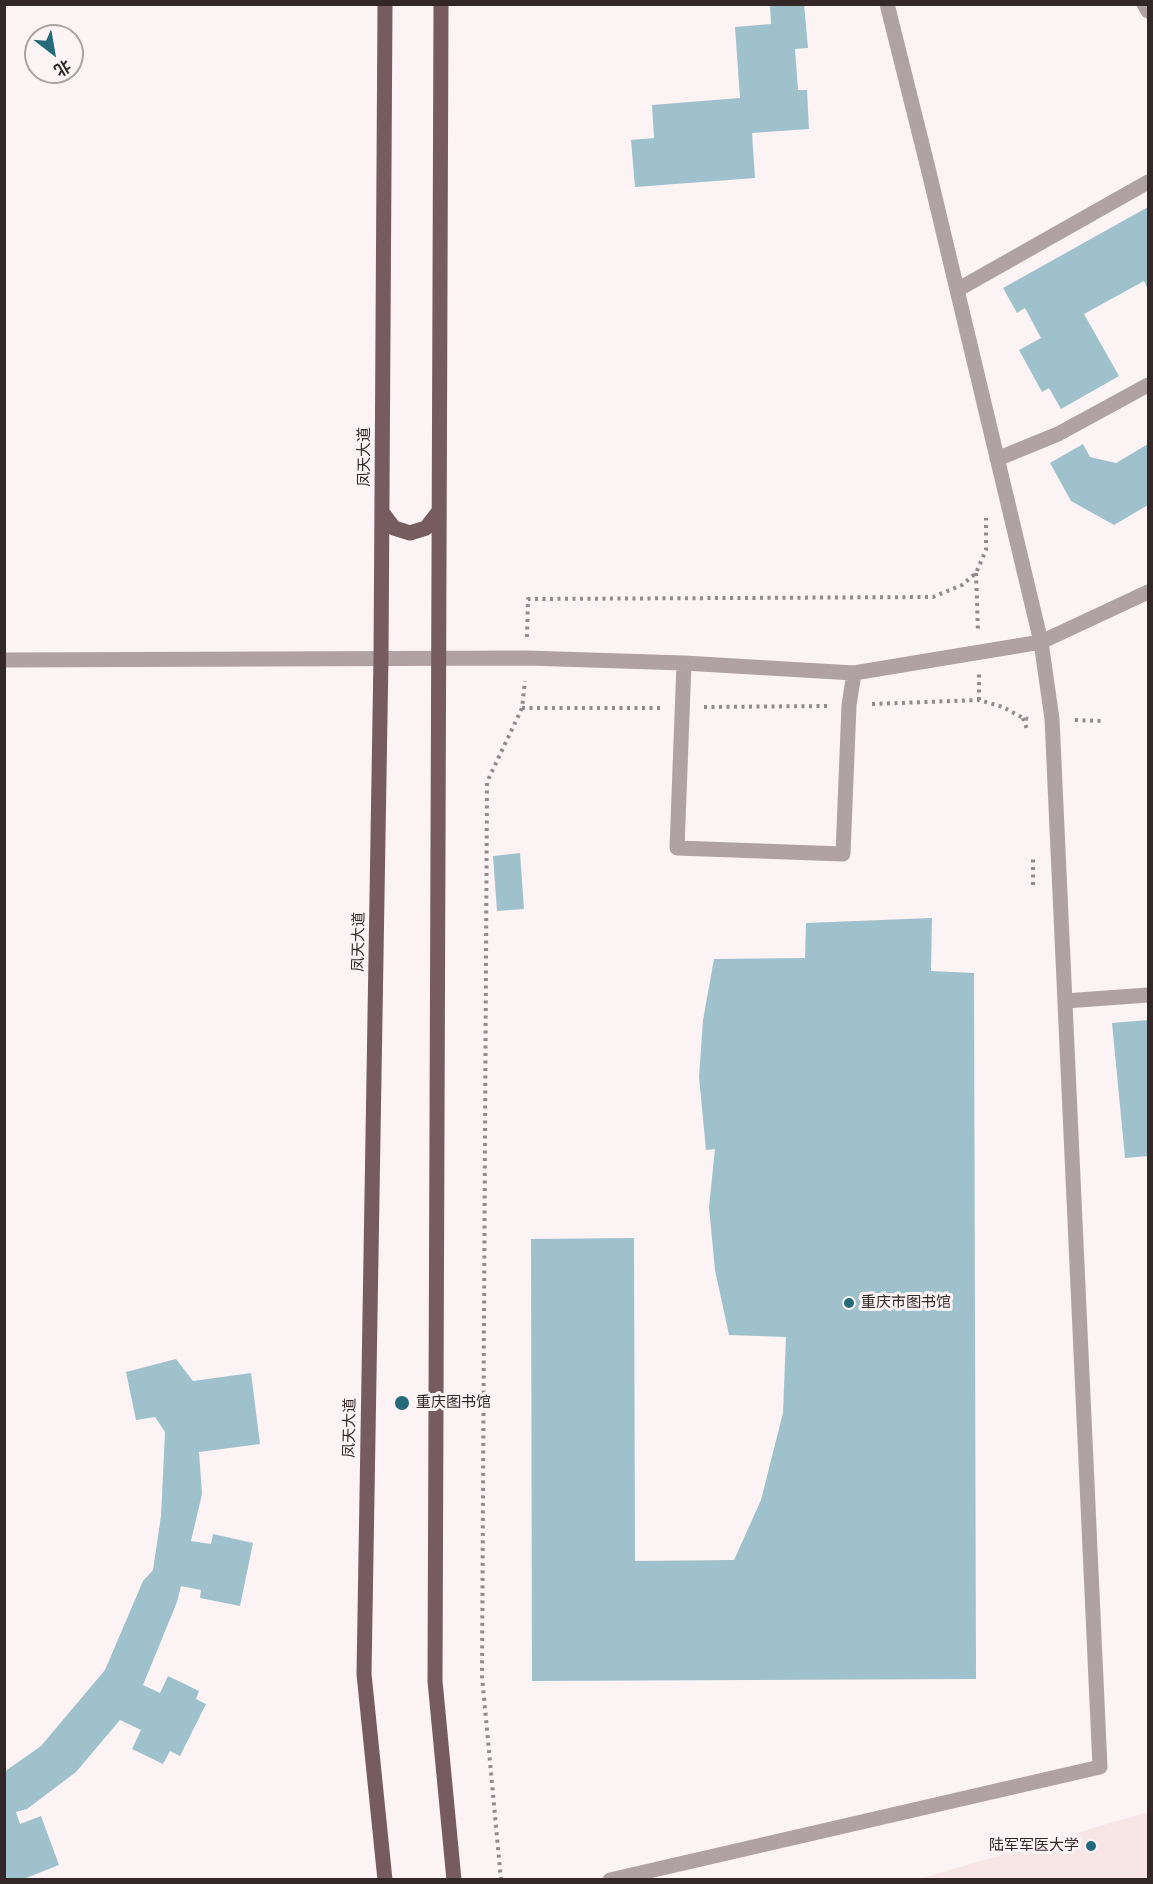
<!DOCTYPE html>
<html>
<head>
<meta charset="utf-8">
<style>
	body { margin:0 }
	#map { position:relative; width:1153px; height:1884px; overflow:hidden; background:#fbf3f4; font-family:Rubik,"Noto Sans SC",sans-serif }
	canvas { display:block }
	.frame { position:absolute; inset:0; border:6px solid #342728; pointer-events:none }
	.north { position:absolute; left:24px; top:24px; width:60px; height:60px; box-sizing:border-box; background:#fbf3f4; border:2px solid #aba1a2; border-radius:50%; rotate:149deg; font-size:16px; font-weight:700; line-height:24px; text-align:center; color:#342728 }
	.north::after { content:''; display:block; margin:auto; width:21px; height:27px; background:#256a7a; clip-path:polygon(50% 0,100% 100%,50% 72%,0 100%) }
</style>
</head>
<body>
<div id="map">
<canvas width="1153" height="1884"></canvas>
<div class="frame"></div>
<div class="north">北</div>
</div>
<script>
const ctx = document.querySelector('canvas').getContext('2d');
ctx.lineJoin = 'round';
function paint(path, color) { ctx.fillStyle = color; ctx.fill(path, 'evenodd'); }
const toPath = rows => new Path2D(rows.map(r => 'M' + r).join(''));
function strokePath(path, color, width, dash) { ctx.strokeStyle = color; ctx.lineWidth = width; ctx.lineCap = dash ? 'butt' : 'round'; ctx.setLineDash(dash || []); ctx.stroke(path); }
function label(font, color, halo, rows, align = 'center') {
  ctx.font = font + ' Rubik,"Noto Sans SC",sans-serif'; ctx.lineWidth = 6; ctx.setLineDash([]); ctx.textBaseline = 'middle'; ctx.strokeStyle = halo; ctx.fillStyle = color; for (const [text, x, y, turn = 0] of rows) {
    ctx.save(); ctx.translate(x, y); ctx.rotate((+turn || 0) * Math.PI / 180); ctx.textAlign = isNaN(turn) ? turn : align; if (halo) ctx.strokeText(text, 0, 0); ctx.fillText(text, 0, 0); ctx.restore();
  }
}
const built = toPath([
	[1148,1812,1148,1879,919,1879]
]);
const building = toPath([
	[770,4,804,4,808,48,795,49,798,90,807,90,809,129,752,133,755,178,635,187,631,140,654,138,652,105,740,98,735,27,771,24],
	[1148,207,1148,290,1144,281,1084,314,1119,376,1061,409,1049,388,1042,392,1019,350,1041,338,1025,308,1017,313,1003,288],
	[1083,444,1090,457,1116,463,1148,444,1148,505,1114,525,1071,501,1050,463],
	[520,853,524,909,497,911,493,856],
	[932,918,931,971,974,973,976,1679,532,1681,531,1239,634,1238,635,1561,734,1560,761,1500,783,1413,786,1337,729,1335,715,1270,709,1207,715,1149,706,1150,699,1077,703,1020,714,959,805,958,806,923],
	[1148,1020,1148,1156,1125,1158,1112,1023],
	[176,1359,193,1381,251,1373,260,1444,199,1452,202,1494,191,1541,211,1544,213,1534,253,1543,240,1606,200,1598,201,1590,181,1586,177,1602,143,1685,160,1693,168,1676,199,1691,196,1699,206,1704,180,1756,170,1751,163,1764,132,1749,141,1730,120,1720,76,1772,27,1809,16,1812,20,1824,41,1816,59,1865,21,1880,4,1880,4,1772,41,1746,105,1670,143,1581,153,1570,161,1516,165,1432,155,1417,136,1420,126,1372]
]);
const path = toPath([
	[976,573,978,631],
	[527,637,528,599,933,597,962,585,976,573,986,550,986,518],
	[979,700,979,674],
	[872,704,979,700,1003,707,1023,718,1028,719],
	[704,707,828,706],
	[522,708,660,708],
	[1023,718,1028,732],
	[1075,720,1101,721],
	[1033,885,1033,858],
	[501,1880,482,1676,487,782,522,708,525,681]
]);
const minor = toPath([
	[1144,4,1148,11],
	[957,290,1148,182],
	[997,459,1058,434,1148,385],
	[4,660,527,658,684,663,854,673,1041,642,1148,592],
	[684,663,677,848,843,854,849,705,854,673],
	[1065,1001,1148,995],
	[610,1880,1100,1767,1052,719,1041,642,928,168,887,4]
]);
const major = toPath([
	[441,4,435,1681,454,1880],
	[382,512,394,528,410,533,426,528,439,511],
	[385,1880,364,1674,381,657,385,4]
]);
const markers = [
	[849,1303,6,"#256a7a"],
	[402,1403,8,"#256a7a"],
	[1091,1846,6,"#256a7a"]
];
const streetNames = [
	["凤天大道",365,457,-90],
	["凤天大道",359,942,-89],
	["凤天大道",350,1428,-89]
];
const poiNames = [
	["重庆市图书馆",861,1303],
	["重庆图书馆",416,1403],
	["陆军军医大学",1079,1846,"right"]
];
paint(built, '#f8e6e7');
paint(building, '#9fc1cb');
strokePath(path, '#958a8b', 4, [3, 4.5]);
strokePath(minor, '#b0a1a2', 15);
strokePath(major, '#765c5f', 15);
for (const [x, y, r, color] of markers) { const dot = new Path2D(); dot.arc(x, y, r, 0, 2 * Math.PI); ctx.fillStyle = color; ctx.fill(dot); strokePath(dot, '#fbf3f4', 2); }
label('15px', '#342728', '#fbf3f4', streetNames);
label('15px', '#342728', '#fbf3f4', poiNames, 'left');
</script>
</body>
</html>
